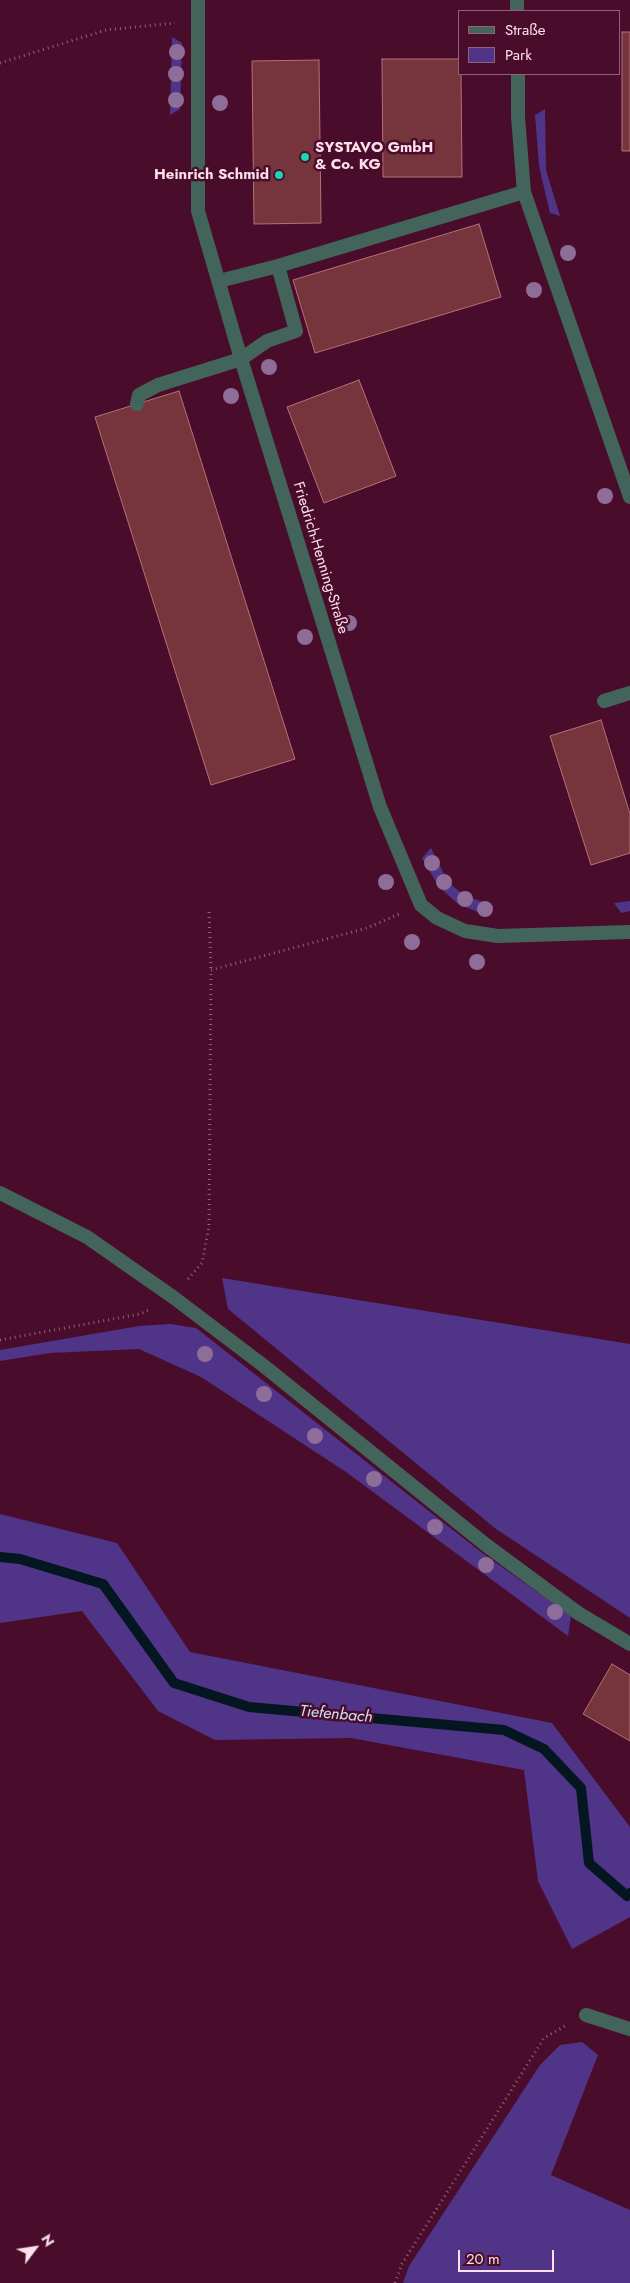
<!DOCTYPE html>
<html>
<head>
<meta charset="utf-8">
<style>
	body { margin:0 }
	#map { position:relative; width:630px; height:2283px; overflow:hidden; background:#490d2b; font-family:Jost,sans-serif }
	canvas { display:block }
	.legend { position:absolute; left:458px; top:10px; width:162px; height:65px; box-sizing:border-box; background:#490d2b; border:1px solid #916177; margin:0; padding:6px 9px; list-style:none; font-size:15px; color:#fedee9 }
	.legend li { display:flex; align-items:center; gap:10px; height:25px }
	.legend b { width:25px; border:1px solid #916177 }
	.north { position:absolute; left:10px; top:2223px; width:50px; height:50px; -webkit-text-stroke:4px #490d2b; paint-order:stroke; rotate:59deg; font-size:14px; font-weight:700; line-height:20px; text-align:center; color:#fedee9 }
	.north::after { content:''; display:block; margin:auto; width:18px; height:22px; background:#fedee9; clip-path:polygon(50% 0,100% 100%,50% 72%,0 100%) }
	.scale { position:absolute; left:458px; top:2250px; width:96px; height:22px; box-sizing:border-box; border:2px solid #fedee9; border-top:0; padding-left:6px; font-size:15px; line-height:18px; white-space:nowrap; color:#fedee9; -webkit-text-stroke:4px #490d2b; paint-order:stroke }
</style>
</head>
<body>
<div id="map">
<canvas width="630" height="2283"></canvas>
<ul class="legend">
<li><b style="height:6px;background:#43645b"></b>Straße</li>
<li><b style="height:14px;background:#4f3488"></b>Park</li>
</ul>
<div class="north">N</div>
<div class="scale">20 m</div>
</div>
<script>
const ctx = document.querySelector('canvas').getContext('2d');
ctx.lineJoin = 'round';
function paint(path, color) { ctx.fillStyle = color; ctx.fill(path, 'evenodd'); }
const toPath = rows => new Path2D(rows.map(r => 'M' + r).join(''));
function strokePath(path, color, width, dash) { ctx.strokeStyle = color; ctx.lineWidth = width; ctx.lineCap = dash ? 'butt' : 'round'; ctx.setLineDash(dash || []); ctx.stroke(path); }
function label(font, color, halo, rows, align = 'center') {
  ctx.font = font + ' Jost,sans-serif'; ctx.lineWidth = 5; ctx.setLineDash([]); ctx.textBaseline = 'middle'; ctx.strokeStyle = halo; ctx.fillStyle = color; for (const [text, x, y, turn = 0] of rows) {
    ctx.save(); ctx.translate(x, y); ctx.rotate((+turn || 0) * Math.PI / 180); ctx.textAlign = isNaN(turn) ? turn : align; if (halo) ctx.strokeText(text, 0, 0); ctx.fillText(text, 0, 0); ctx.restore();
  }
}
const green = toPath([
	[172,37,182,43,180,109,170,115],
	[545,109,546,170,560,216,550,213,539,166,535,115],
	[431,848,447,880,455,888,464,895,493,906,488,916,458,904,439,887,422,858],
	[630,901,630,911,621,913,614,903],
	[222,1278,630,1344,630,1618,496,1529,228,1309],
	[170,1324,196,1328,481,1552,571,1616,568,1636,346,1472,201,1377,139,1349,50,1353,0,1361,0,1350,139,1326],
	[0,1514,117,1543,190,1652,552,1723,630,1827,630,1917,572,1949,538,1881,524,1770,351,1738,215,1740,158,1711,82,1611,0,1623],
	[582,2042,598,2055,551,2175,630,2210,630,2283,403,2283,409,2266,540,2065,560,2045]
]);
const stream = toPath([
	[0,1557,20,1559,103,1584,174,1683,249,1707,504,1730,544,1749,581,1788,589,1863,627,1896,630,1893]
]);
const building = toPath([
	[622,32,630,32,630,151,622,151,622,32],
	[382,59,459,59,459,74,461,74,462,177,383,177,382,59],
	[319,60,321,223,254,224,252,61,319,60],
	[479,224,501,297,315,353,293,280,479,224],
	[359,380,396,476,324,503,287,407,359,380],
	[179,391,295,759,211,785,95,417,179,391],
	[601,720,630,814,630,853,591,865,550,736,601,720],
	[612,1664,630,1675,630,1741,583,1714,612,1664]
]);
const path = toPath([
	[0,63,106,30,175,23],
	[209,912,211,970],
	[188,1279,202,1263,209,1226,211,970,367,928,399,914],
	[0,1340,140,1314,151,1309],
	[395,2283,402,2264,544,2038,565,2026]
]);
const service = toPath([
	[219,281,278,266,524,192],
	[137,404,139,395,158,385,241,359,267,341,296,331,278,266],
	[604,701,630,693],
	[0,1193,87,1237,173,1297,264,1366,486,1545,578,1613]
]);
const minor = toPath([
	[198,0,198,211,241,359,380,807,421,905,437,918,465,931,498,936,630,932],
	[517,0,517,11],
	[518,74,518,117,524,192,630,497],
	[578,1613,630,1644],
	[586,2015,630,2029]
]);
const trees = [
	[177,52],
	[176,74],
	[176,100],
	[220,103],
	[568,253],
	[534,290],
	[269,367],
	[231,396],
	[605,496],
	[349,623],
	[305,637],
	[432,863],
	[386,882],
	[444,882],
	[465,899],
	[485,909],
	[412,942],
	[477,962],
	[205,1354],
	[264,1394],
	[315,1436],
	[374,1479],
	[435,1527],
	[486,1565],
	[555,1612]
];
const markers = [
	[305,157,5,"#19d5b2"],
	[279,175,5,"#19d5b2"]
];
const poiNames = [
	["SYSTAVO GmbH",315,148],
	["& Co. KG",315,165],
	["Heinrich Schmid",269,175,"right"]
];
const streetNames = [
	["Friedrich-Henning-Straße",320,558,73]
];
const waterNames = [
	["Tiefenbach",336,1715,5]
];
paint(green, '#4f3488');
strokePath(stream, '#041620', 10);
paint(building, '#76343c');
strokePath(building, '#b97076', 1);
strokePath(path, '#926278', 3, [1, 4]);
strokePath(service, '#43645b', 14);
strokePath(minor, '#43645b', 14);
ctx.fillStyle = '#8e6d98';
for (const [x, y] of trees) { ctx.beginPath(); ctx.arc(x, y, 8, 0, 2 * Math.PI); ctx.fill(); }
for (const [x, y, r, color] of markers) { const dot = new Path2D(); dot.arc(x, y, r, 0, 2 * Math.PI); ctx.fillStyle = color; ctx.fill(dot); strokePath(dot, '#490d2b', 2); }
label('bold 15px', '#fedee9', '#490d2b', poiNames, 'left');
label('15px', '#fedee9', '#490d2b', streetNames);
label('italic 16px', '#c7e3f5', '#490d2b', waterNames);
</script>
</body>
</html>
